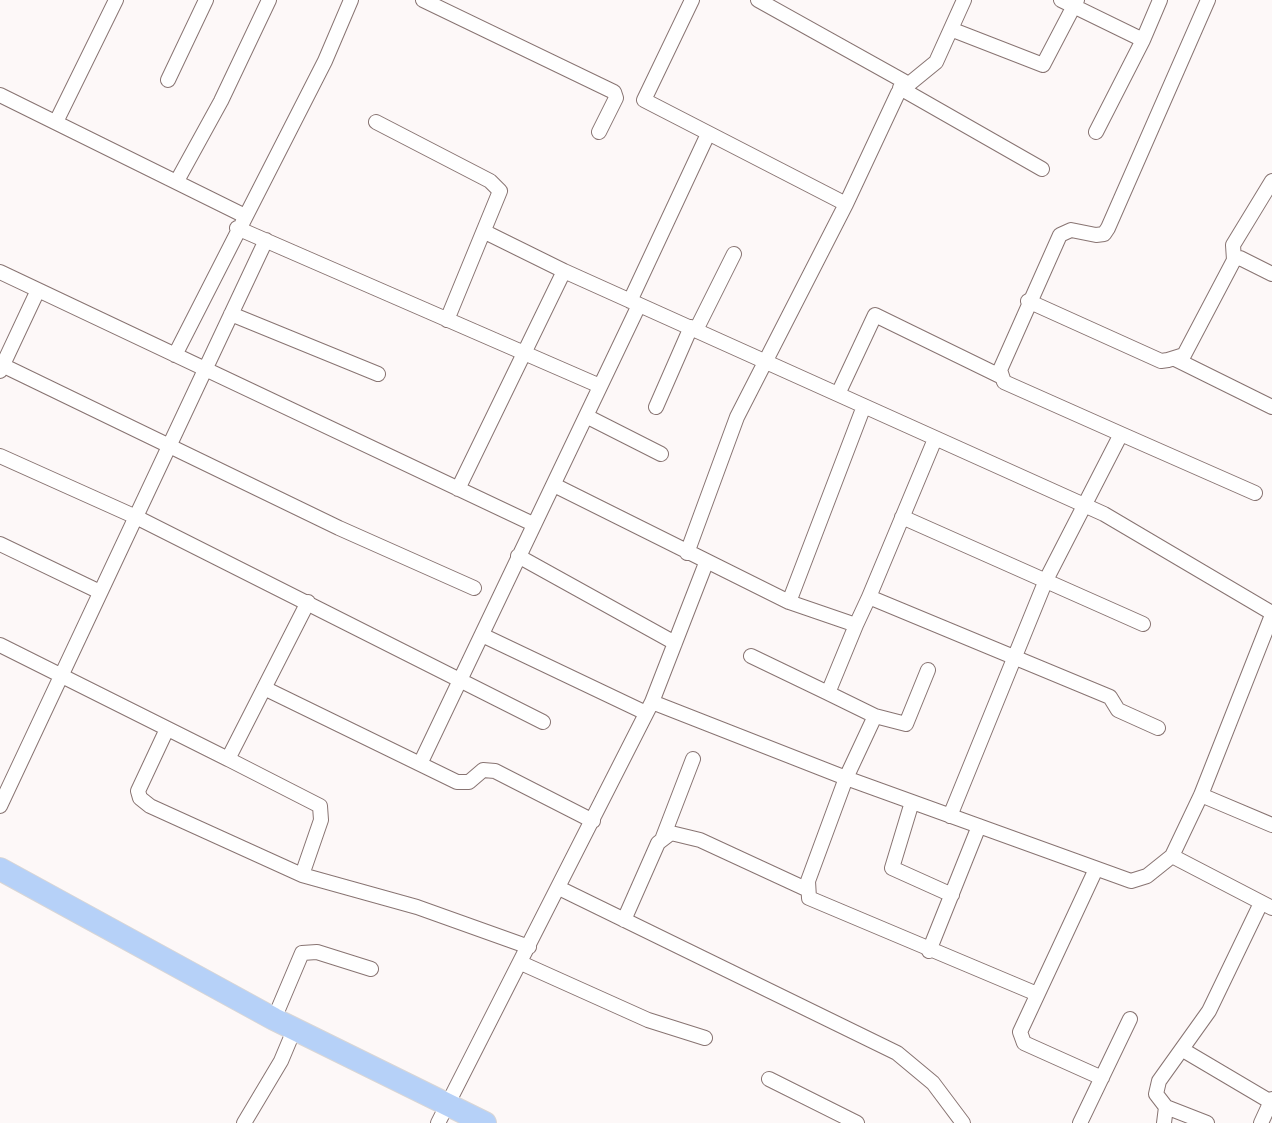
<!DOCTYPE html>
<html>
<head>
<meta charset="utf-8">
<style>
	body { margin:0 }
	canvas { display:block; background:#fdf8f8 }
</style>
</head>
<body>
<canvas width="1272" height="1123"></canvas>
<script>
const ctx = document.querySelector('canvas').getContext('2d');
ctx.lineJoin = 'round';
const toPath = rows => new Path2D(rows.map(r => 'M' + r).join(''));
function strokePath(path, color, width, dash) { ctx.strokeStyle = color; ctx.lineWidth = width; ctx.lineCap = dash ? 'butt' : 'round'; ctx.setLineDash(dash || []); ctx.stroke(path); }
const street = toPath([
	[423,0,614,92,616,98,599,132],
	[692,0,644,100,846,204,898,93,936,62,964,0],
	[758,0,907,83],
	[1061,0,1143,40,1096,132],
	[953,30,1043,65,1077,0],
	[1143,40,1160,0],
	[168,80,206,0],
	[900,88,1042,169],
	[0,95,243,215],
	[56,122,116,0],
	[376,122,490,181,500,191,447,320],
	[177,181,221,101,269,0],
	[237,228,600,386],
	[485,232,564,271,1104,514,1272,613],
	[1234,260,1233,245,1272,181],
	[0,272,533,524],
	[630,301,708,134],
	[1028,301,1161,361,1168,360,1184,355,1234,260,1240,258,1272,274],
	[231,314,378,374],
	[696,330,734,254],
	[175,355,325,61,351,0],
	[1175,359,1272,407],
	[0,364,339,528,474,588],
	[0,371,38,290],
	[838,394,875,315,1000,376],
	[656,407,691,327],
	[586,416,661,454],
	[1121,434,1255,493],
	[0,456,136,517,543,722],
	[554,485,789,602,856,625],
	[458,489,564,271],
	[902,517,1143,624],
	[0,544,100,592],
	[687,553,737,417,846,204],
	[518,556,675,643],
	[869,597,935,439],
	[789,602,864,406],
	[482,635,646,713],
	[0,645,228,759,308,602],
	[751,656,828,693],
	[264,688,457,782,469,782,483,770,495,771,593,821],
	[652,702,706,563],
	[875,716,906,724,928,670],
	[167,729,138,791,140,798,150,806,302,875,417,907,529,947],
	[228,759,320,806,321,820,302,875],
	[420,764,639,305],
	[1201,795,1272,825],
	[912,802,892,868,952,895],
	[0,806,266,240],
	[950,816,1046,580,1121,434,1004,382,1000,370,1060,235,1071,230,1096,235,1104,234,1108,228,1208,0],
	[663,837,693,759],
	[1172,856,1272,908],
	[1096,869,1020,1032,1024,1043,1102,1078],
	[559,888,897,1053,933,1083,963,1123],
	[624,920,658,843,671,833,700,840,806,889],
	[929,951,979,826],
	[521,963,648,1020,705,1038],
	[1037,994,809,898,808,881,846,778,875,716,828,693,856,625,869,597,1110,697,1118,710,1158,728],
	[274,1019,302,953,317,952,371,969],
	[1183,1050,1271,1102],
	[769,1079,857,1123],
	[1166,1107,1207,1123],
	[244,1123,281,1061,294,1030],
	[438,1123,652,702,846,778,1131,881,1147,876,1172,856,1201,795,1272,615],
	[1080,1123,1130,1019],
	[1164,1123,1166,1107,1156,1094,1159,1081,1209,1011,1261,903],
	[1261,1123,1272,1099]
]);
const primary = toPath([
	[0,869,274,1019,485,1123]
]);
strokePath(street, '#887472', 16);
strokePath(primary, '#d8d6d6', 24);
strokePath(street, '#fff', 14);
strokePath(primary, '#b6d1f8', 22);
</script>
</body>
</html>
